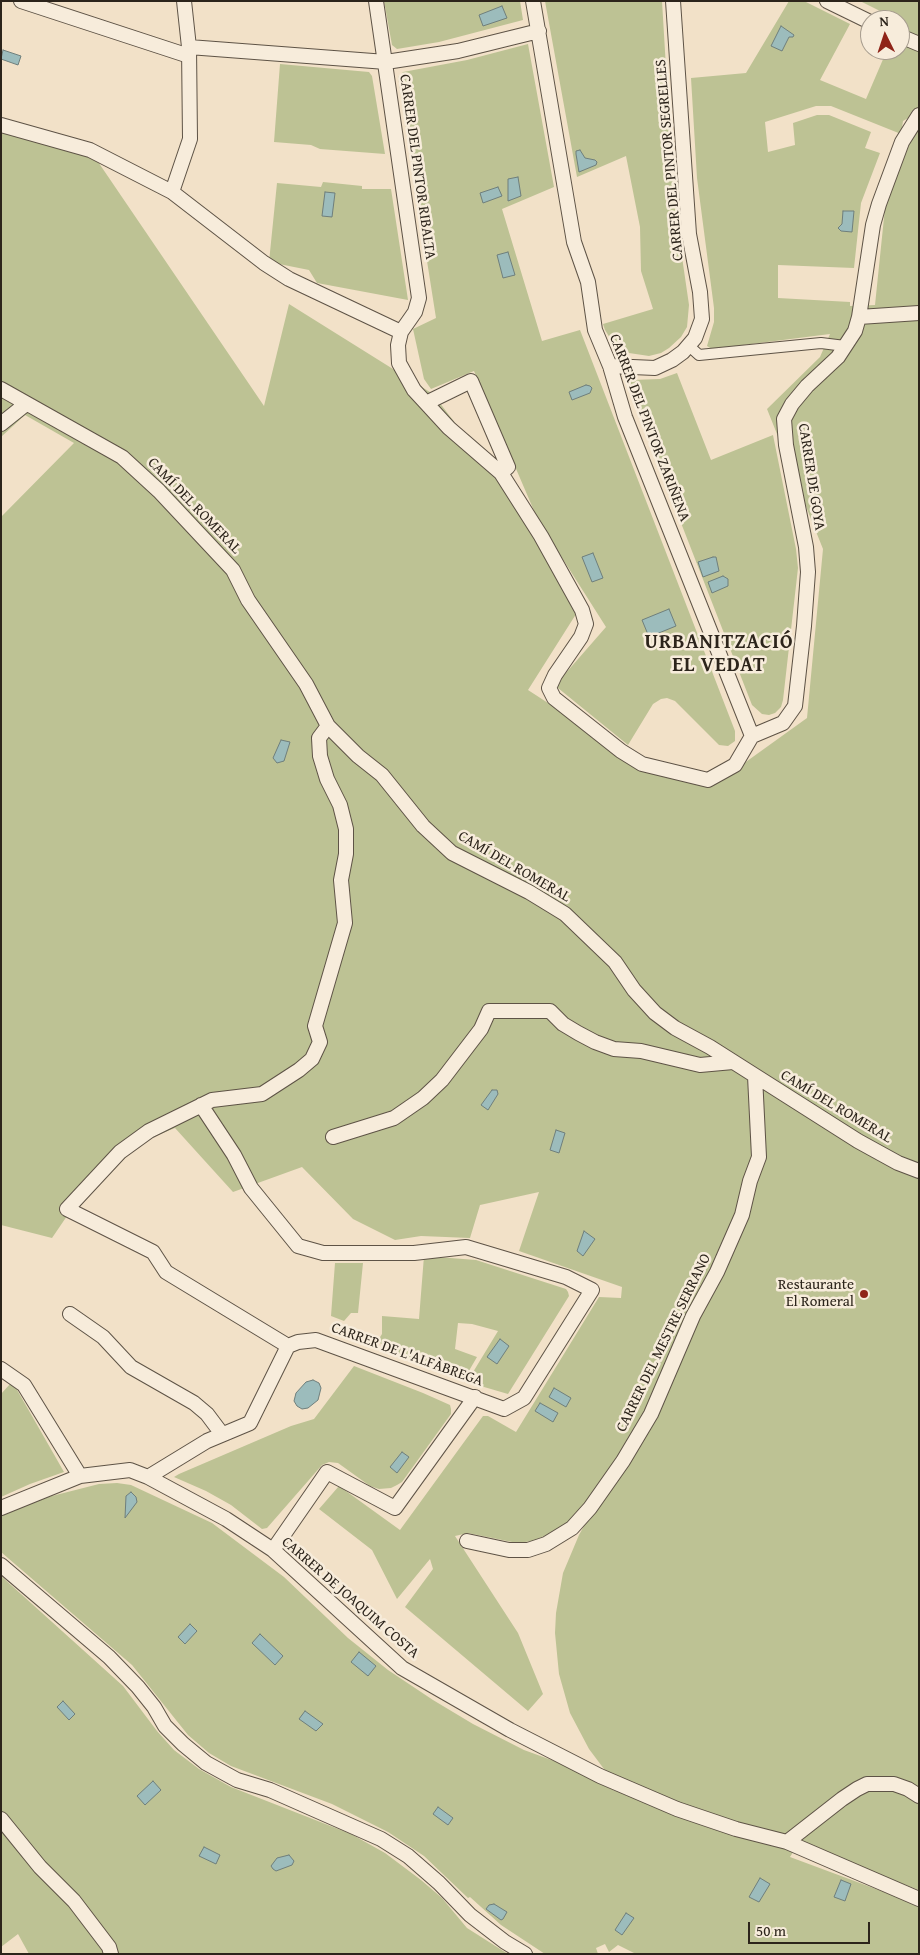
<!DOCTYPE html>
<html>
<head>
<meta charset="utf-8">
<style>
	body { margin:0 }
	#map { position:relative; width:920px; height:1955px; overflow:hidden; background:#f2e1c8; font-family:"Gentium Book Plus",serif }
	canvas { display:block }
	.frame { position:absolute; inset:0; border:2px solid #2c241b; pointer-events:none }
	.north { position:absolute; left:860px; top:10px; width:50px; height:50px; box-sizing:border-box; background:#f7ecdb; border:1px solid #a69c8e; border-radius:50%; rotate:356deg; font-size:14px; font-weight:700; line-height:20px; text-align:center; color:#2c241b }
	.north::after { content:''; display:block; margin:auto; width:18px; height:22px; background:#8f2418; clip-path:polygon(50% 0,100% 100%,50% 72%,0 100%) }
	.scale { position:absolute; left:748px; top:1922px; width:122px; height:22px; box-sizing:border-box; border:2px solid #2c241b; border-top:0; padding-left:6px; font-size:15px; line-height:18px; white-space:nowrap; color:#2c241b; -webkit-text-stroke:4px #f7ecdb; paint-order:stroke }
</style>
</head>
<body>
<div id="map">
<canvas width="920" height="1955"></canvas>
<div class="frame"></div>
<div class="north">N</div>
<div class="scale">50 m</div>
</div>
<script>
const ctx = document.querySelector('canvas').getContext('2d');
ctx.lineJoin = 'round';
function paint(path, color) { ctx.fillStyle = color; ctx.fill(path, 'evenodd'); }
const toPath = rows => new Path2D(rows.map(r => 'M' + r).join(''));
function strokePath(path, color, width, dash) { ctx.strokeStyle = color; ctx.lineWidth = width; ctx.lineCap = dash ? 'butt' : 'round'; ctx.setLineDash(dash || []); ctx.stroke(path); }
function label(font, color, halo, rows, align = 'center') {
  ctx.font = font + ' "Gentium Book Plus",serif'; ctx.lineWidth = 5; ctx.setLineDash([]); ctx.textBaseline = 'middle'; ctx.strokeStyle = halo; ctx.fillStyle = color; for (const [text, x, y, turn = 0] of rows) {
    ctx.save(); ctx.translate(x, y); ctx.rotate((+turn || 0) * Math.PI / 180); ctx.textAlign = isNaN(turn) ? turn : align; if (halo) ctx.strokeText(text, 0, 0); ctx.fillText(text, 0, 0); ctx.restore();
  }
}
const green = toPath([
	[384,1,520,1,523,20,439,42,397,49,392,45],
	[545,1,662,1,674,202,689,305,687,327,681,337,669,348,661,353,649,356,629,353,622,349,610,338,605,330,603,324,653,309,641,271,640,227,626,156,577,177],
	[789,1,804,1,850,24,820,80,866,99,887,50,900,50,900,39,919,46,919,109,915,114,903,121,901,134,831,106,816,106,765,122,768,152,795,145,793,123,817,115,829,115,871,132,865,148,880,153,861,203,854,268,778,265,778,298,850,302,850,306,875,305,885,208,909,145,919,126,919,1890,798,1844,790,1857,919,1905,919,1954,636,1954,618,1945,609,1952,605,1944,596,1948,598,1954,545,1954,501,1925,470,1897,468,1898,424,1856,388,1832,332,1804,231,1766,209,1753,188,1735,132,1665,1,1552,1,1516,48,1497,99,1484,117,1483,131,1485,212,1523,284,1577,348,1638,388,1670,433,1700,473,1724,524,1750,557,1762,615,1791,607,1773,589,1749,570,1713,559,1674,555,1633,556,1613,563,1573,579,1535,589,1517,576,1512,570,1520,560,1529,533,1541,517,1543,468,1533,455,1536,518,1633,543,1694,528,1711,405,1607,433,1569,430,1559,397,1599,372,1550,319,1509,339,1486,400,1530,483,1416,488,1416,516,1432,599,1297,621,1298,622,1287,519,1251,539,1192,480,1205,470,1238,421,1236,395,1240,353,1219,302,1167,233,1192,175,1128,141,1142,67,1216,52,1238,1,1225,1,517,74,443,25,415,1,437,1,122,90,150,264,406,289,304,433,394,541,536,578,611,528,690,642,764,711,787,807,718,823,549,767,409,820,357,830,334,712,349,707,346,714,322,714,308,697,178,691,78,746,73],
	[860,1,919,1,919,41,900,33,900,20,888,20,890,16],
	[528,44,554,187,502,209,542,341,580,330,735,731,735,741,728,746,719,745,675,701,667,698,661,699,653,704,628,745,558,688,557,685,558,682,606,627,538,520,474,371,431,389,424,379,413,329,436,318,398,77,403,72,467,60],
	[280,64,369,72,372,76,385,154,320,149,311,145,274,142],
	[323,182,362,186,362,189,391,189,408,300,317,283,309,270,269,262,277,183,321,187],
	[677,373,711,460,773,435,796,549,798,568,783,700,781,707,775,713,769,715,762,714,752,705,628,387,632,380,660,379],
	[424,1256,476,1260,566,1289,568,1292,569,1296,508,1394,467,1382,498,1331,472,1324,458,1323,455,1349,477,1357,463,1381,384,1351,382,1344,377,1342,382,1334,382,1316,419,1319],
	[335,1263,363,1263,358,1313,351,1313,344,1321,331,1316],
	[354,1366,423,1393,450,1405,451,1409,451,1414,402,1482,397,1485,391,1488,379,1489,370,1486,338,1463,329,1462,322,1465,267,1528,262,1529,231,1505,206,1491,174,1477,179,1474,291,1426,314,1419],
	[10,1384,16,1388,64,1472,30,1484,1,1497,1,1394],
	[1,1576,123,1686,157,1731,174,1750,199,1769,231,1787,351,1834,385,1853,421,1880,442,1898,467,1928,508,1954,29,1954,18,1934,1,1947]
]);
const water = toPath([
	[502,6,507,18,483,26,479,15,502,6],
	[781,26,794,35,793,37,789,37,782,51,771,46,781,26],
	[3,50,21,56,18,65,1,59,3,50],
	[580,150,585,158,595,160,597,162,596,165,579,172,576,154,576,151,580,150],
	[518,177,521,196,508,201,508,179,518,177],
	[498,187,502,196,483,203,480,193,498,187],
	[325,192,335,193,332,217,322,216,325,192],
	[843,211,854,211,852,232,841,231,838,228,842,224,843,211],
	[508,252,515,275,503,278,497,255,508,252],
	[586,385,590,386,592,388,590,393,572,400,569,392,586,385],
	[593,553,603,578,592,582,582,557,593,553],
	[713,557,716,557,719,571,703,577,698,562,713,557],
	[723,576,728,579,728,586,712,593,708,582,723,576],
	[669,609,676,626,649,637,642,620,669,609],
	[281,740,290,742,284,761,277,763,273,758,281,740],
	[492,1090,497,1090,498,1094,488,1110,481,1105,492,1090],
	[556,1130,565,1133,559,1153,550,1150,556,1130],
	[584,1231,595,1239,583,1256,577,1251,584,1231],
	[500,1339,509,1346,497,1364,487,1357,500,1339],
	[313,1380,319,1383,321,1388,318,1400,308,1408,302,1409,297,1406,294,1401,296,1393,306,1382,313,1380],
	[554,1388,571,1398,566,1407,549,1397,554,1388],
	[540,1403,558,1413,553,1422,535,1411,540,1403],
	[402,1452,409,1457,397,1473,390,1467,402,1452],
	[131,1492,136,1497,137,1502,125,1518,126,1496,131,1492],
	[190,1624,197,1631,185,1644,178,1637,190,1624],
	[260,1634,283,1656,275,1665,252,1643,260,1634],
	[359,1652,376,1666,368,1676,351,1662,359,1652],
	[63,1701,75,1714,69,1720,57,1707,63,1701],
	[305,1711,323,1724,316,1731,299,1719,305,1711],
	[153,1781,161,1790,145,1805,137,1796,153,1781],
	[438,1807,453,1818,448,1825,433,1814,438,1807],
	[204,1847,220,1855,216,1864,199,1856,204,1847],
	[289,1855,294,1861,292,1865,276,1871,273,1869,271,1866,277,1858,289,1855],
	[760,1878,770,1884,759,1902,749,1897,760,1878],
	[841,1880,851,1884,845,1901,834,1897,841,1880],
	[494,1904,507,1912,503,1919,501,1920,486,1909,489,1905,494,1904],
	[626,1913,634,1918,622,1935,615,1930,626,1913]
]);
const pedestrian = toPath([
	[689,346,699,355,821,343,845,346]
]);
const minor = toPath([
	[21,1,189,56],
	[376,1,419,298,415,312,401,332,398,345,399,363,414,390,426,403,449,428,501,473,541,536,582,610,586,624,581,637,555,675,549,688,554,698,621,751,642,764,708,780,735,765,752,736],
	[533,1,574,242,588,282,595,330,610,366,625,417,752,736],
	[827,1,870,22],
	[900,36,919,44],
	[189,47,386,62,458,51,539,31],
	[1,125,90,150,172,192,264,263,289,279,401,332],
	[172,192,190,139,189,47,184,1],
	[859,317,919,313],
	[610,366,655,368,672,360,683,352,695,338,702,319,700,292,689,234,673,1],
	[1,389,122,457,159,491,233,570,248,600,306,684,328,726,358,756,382,775,423,826,452,853,529,892,565,914,615,962,634,990,655,1013,675,1028,710,1047,858,1141,898,1163,919,1171],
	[426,403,471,381,508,467,501,473],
	[1,424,26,404],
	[752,736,783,723,795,706,804,626,808,572,806,547,786,445,784,419,792,404,807,386,838,357,855,331,859,317,873,225,879,204,902,142,919,115],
	[333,1137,394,1118,423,1098,442,1080,481,1029,489,1011,550,1011,563,1024,578,1033,595,1042,614,1049,641,1051,700,1065,733,1062],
	[70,1314,103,1337,131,1367,194,1403,207,1414,222,1434],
	[288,1346,166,1272,153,1252,67,1209,120,1152,149,1131,212,1100,262,1094,299,1070,312,1059,320,1042,315,1026,345,923,341,880,346,854,346,829,340,805,327,779,320,756,319,738,328,726],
	[1,1369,24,1385,80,1476],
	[148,1477,207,1441,250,1423,288,1346,298,1342,316,1340,504,1409,524,1398,592,1290,566,1277,466,1247,414,1253,323,1253,298,1246,251,1188,234,1155,201,1105],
	[1,1508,80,1476,130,1470,148,1477,226,1519,273,1550,402,1668,510,1730,600,1776,677,1809,736,1829,787,1842,919,1899],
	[467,1541,509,1550,528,1550,546,1544,572,1528,590,1508,623,1461,651,1414,693,1316,717,1272,742,1215,750,1181,759,1157,755,1076],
	[273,1550,327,1472,395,1508,475,1397],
	[1,1565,109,1657,138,1687,154,1707,165,1726,183,1744,206,1763,237,1780,270,1790,381,1839,408,1856,439,1883,470,1915,505,1942,525,1954],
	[1,1819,40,1867,74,1901,109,1947,111,1954],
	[787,1842,842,1799,857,1789,867,1784,894,1784,908,1789,919,1796]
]);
const markers = [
	[864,1294,5,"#8f2418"]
];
const streetNames = [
	["CARRER DEL PINTOR SEGRELLES",670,160,-95],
	["CARRER DEL PINTOR RIBALTA",417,167,82],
	["CARRER DEL PINTOR ZARIÑENA",649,428,69],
	["CARRER DE GOYA",811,477,81],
	["CAMÍ DEL ROMERAL",194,506,46],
	["CAMÍ DEL ROMERAL",514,867,30],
	["CAMÍ DEL ROMERAL",836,1107,31],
	["CARRER DEL MESTRE SERRANO",664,1343,-64],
	["CARRER DE L'ALFÀBREGA",407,1355,20],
	["CARRER DE JOAQUIM COSTA",350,1598,41]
];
const poiNames = [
	["Restaurante",854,1285],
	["El Romeral",854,1302]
];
const districtNames = [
	["URBANITZACIÓ",719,643],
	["EL VEDAT",719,666]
];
paint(green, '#bdc294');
paint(water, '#9cbcbc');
strokePath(water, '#6f7f7c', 1);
strokePath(pedestrian, '#5e5346', 12);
strokePath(minor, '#5e5346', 16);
strokePath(pedestrian, '#f7ecdb', 10);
strokePath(minor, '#f7ecdb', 14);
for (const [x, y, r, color] of markers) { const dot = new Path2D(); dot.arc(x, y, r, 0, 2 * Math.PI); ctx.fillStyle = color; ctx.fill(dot); strokePath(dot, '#f7ecdb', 2); }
label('15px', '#2c241b', '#f7ecdb', streetNames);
label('15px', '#2c241b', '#f7ecdb', poiNames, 'right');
ctx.letterSpacing = '1px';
label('bold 20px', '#2c241b', '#f7ecdb', districtNames);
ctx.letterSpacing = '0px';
</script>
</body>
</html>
